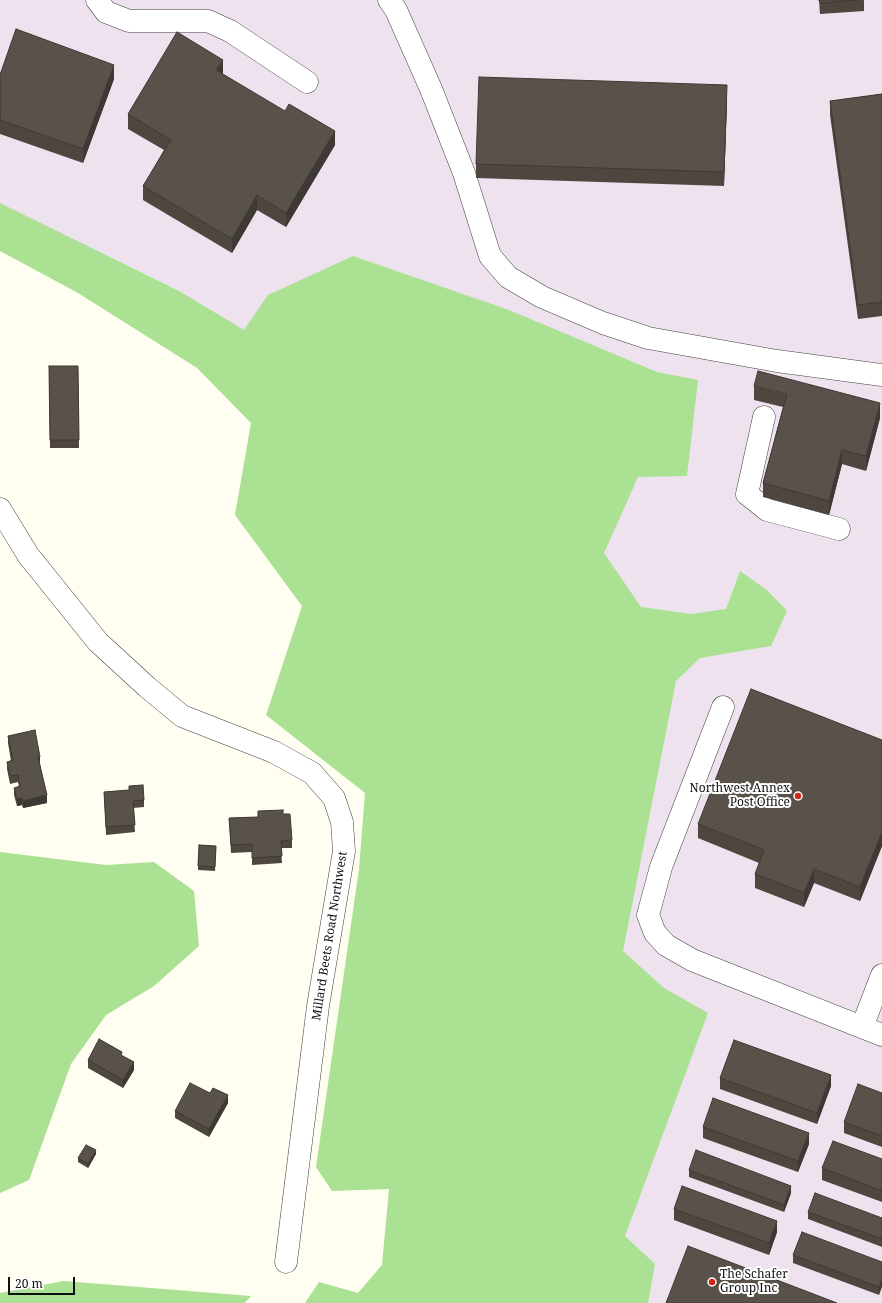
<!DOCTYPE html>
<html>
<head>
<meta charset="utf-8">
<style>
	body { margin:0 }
	#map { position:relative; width:882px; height:1303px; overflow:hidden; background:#fffef0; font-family:"Noto Serif",serif }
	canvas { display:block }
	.scale { position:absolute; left:8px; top:1277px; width:67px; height:18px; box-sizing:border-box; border:2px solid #0f0f0f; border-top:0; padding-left:5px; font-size:12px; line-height:14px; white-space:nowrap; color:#0f0f0f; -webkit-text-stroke:3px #fff; paint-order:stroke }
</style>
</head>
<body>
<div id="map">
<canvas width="882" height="1303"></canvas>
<div class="scale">20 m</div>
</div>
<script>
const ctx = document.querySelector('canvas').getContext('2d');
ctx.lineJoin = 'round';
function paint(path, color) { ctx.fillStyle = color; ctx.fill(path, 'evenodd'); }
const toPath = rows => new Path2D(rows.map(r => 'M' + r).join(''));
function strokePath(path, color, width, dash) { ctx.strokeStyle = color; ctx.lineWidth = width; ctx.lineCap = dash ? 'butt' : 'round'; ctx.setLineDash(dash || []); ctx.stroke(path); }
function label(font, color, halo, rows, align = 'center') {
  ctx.font = font + ' "Noto Serif",serif'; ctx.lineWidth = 4; ctx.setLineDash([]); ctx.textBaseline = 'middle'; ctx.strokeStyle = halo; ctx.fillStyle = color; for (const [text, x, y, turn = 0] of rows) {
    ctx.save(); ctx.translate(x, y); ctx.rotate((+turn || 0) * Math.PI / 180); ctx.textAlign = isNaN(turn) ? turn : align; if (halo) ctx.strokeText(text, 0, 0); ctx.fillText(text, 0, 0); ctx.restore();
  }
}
const industrial = toPath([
	[0,0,882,0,882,1303,543,1303,561,584,0,238]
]);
const forest = toPath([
	[0,203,179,291,244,330,268,295,353,256,509,310,657,372,698,380,687,476,638,477,604,553,641,607,691,614,726,609,740,571,767,590,787,611,771,646,700,658,676,681,623,951,664,988,708,1013,625,1236,655,1264,648,1303,305,1303,319,1282,358,1293,382,1265,389,1189,332,1191,316,1167,359,869,365,793,266,715,302,606,235,515,251,423,197,368,78,293,0,251],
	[0,852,106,865,154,862,194,891,199,946,154,986,106,1015,71,1064,29,1180,0,1193],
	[64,1281,251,1296,245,1303,0,1303,0,1293]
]);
const minor = toPath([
	[97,0,106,12,129,21,208,21,230,31,307,82],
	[389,0,396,10,431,89,464,173,490,256,508,277,542,297,603,323,648,338,777,361,882,375],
	[764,417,747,494,767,510,839,529],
	[0,509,28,555,98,642,147,687,182,716,274,752,312,773,334,798,342,822,344,851,318,1006,286,1262],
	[723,707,661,867,648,915,655,933,666,945,692,960,882,1035],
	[862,1027,882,975]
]);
const wall = toPath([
	[819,0,864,0,864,11,820,14],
	[223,74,335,145,286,227,257,210,232,253,143,200,143,186,164,150,128,129,128,114],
	[0,75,114,79,83,163,0,134],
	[882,94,882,316,858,319,830,115,830,101],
	[727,100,724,186,476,178,476,164],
	[49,366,78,366,79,448,50,448],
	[754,386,880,418,866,471,842,464,829,515,763,497,763,483,783,407,754,400],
	[8,736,40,764,47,803,23,808,22,805,17,806,14,795,14,788,19,787,18,782,10,784,7,769,7,762,11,761,8,743],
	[882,740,882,846,860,901,814,883,804,907,755,888,755,874,759,863,698,838,698,824],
	[129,786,144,800,144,807,133,808,135,832,106,835,104,792,129,790],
	[258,811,283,814,292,840,292,848,281,848,282,863,252,865,252,852,231,853,229,818,258,817],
	[199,845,216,846,215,871,198,870],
	[122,1056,134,1070,123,1088,88,1068,88,1060],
	[720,1078,831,1086,817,1124,720,1089],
	[882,1093,882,1147,844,1133,844,1122],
	[228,1103,209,1137,175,1118,175,1111],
	[703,1127,809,1144,798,1172,703,1138],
	[96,1154,88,1168,78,1162,78,1158],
	[882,1159,882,1202,822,1180,822,1168],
	[689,1170,791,1193,784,1212,689,1177],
	[674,1209,777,1232,769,1255,674,1220],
	[808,1212,882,1218,882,1247,808,1219],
	[793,1255,882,1262,879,1295,793,1263]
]);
const shadedWall = toPath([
	[223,60,223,74,216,70],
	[114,65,114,79,83,163,83,149],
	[727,85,727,100,724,186,724,172],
	[335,131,335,145,286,227,286,213],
	[257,195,257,210,232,253,232,239],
	[880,403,880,418,866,471,866,456],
	[842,450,842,464,829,515,829,501],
	[38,757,40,757,40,764,38,765],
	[47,795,47,803,23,808,23,801],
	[22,798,22,805,17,806,17,799],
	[882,832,882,846,860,901,860,887],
	[814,869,814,883,804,907,804,893],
	[134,1062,134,1070,123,1088,123,1080],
	[831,1075,831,1086,817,1124,817,1113],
	[228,1095,228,1103,209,1137,209,1129],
	[809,1133,809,1144,798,1172,798,1161],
	[96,1150,96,1154,88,1168,88,1164],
	[791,1186,791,1193,784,1212,784,1205],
	[777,1221,777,1232,769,1255,769,1243],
	[882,1279,882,1287,879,1295,879,1287]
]);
const building = toPath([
	[819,0,859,0,820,3,819,0],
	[16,29,114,65,83,149,0,120,0,75,16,29],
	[177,32,223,60,216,70,285,111,289,104,335,131,286,213,257,195,232,239,143,186,171,140,128,114,177,32],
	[479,77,727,85,724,172,476,164,479,77],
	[882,94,882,302,858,305,830,101,882,94],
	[49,366,78,366,79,440,50,440,49,366],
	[758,371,880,403,866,456,842,450,829,501,763,483,787,394,754,386,758,371],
	[751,689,882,740,882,832,860,887,814,869,804,893,755,874,764,850,698,824,751,689],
	[35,730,40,757,38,757,47,795,23,801,22,798,17,799,14,788,20,786,18,775,10,776,7,762,13,760,8,736,35,730],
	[143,785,144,800,133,801,135,825,106,827,104,792,129,790,129,786,143,785],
	[283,810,283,814,290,814,292,840,281,841,282,856,252,858,252,844,231,845,229,818,258,817,258,811,283,810],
	[199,845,216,846,215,867,198,866,199,845],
	[99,1039,122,1052,121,1055,134,1062,123,1080,88,1060,99,1039],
	[734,1040,831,1075,817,1113,720,1078,734,1040],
	[190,1083,210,1093,213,1088,228,1095,209,1129,175,1111,190,1083],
	[858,1084,882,1093,882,1136,844,1122,858,1084],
	[713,1098,809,1133,798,1161,703,1127,713,1098],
	[833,1141,882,1159,882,1191,822,1168,833,1141],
	[86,1145,96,1150,88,1164,78,1158,86,1145],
	[696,1150,791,1186,784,1205,689,1170,696,1150],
	[682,1186,777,1221,769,1243,674,1209,682,1186],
	[815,1193,882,1218,882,1239,808,1212,815,1193],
	[802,1232,882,1262,882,1279,879,1287,793,1255,802,1232],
	[688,1246,837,1303,666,1303,688,1246]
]);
const markers = [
	[798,796,4,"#ce2917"],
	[712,1282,4,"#ce2917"]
];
const poiNames = [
	["Northwest Annex",790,789],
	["Post Office",790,803],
	["The Schafer",720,1275,"left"],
	["Group Inc",720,1289,"left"]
];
const streetNames = [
	["Millard Beets Road Northwest",330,936,-81]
];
paint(industrial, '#eee2ee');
paint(forest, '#aae193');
strokePath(minor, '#424242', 23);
strokePath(minor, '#fff', 22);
paint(wall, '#4d4740');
paint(shadedWall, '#3e3934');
paint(building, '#59524a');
strokePath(building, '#3e3934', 1);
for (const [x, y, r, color] of markers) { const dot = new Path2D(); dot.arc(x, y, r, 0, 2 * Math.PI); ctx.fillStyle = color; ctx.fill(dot); strokePath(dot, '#fff', 1.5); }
label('12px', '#0f0f0f', '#fff', poiNames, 'right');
label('12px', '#0f0f0f', '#fff', streetNames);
</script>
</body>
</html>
